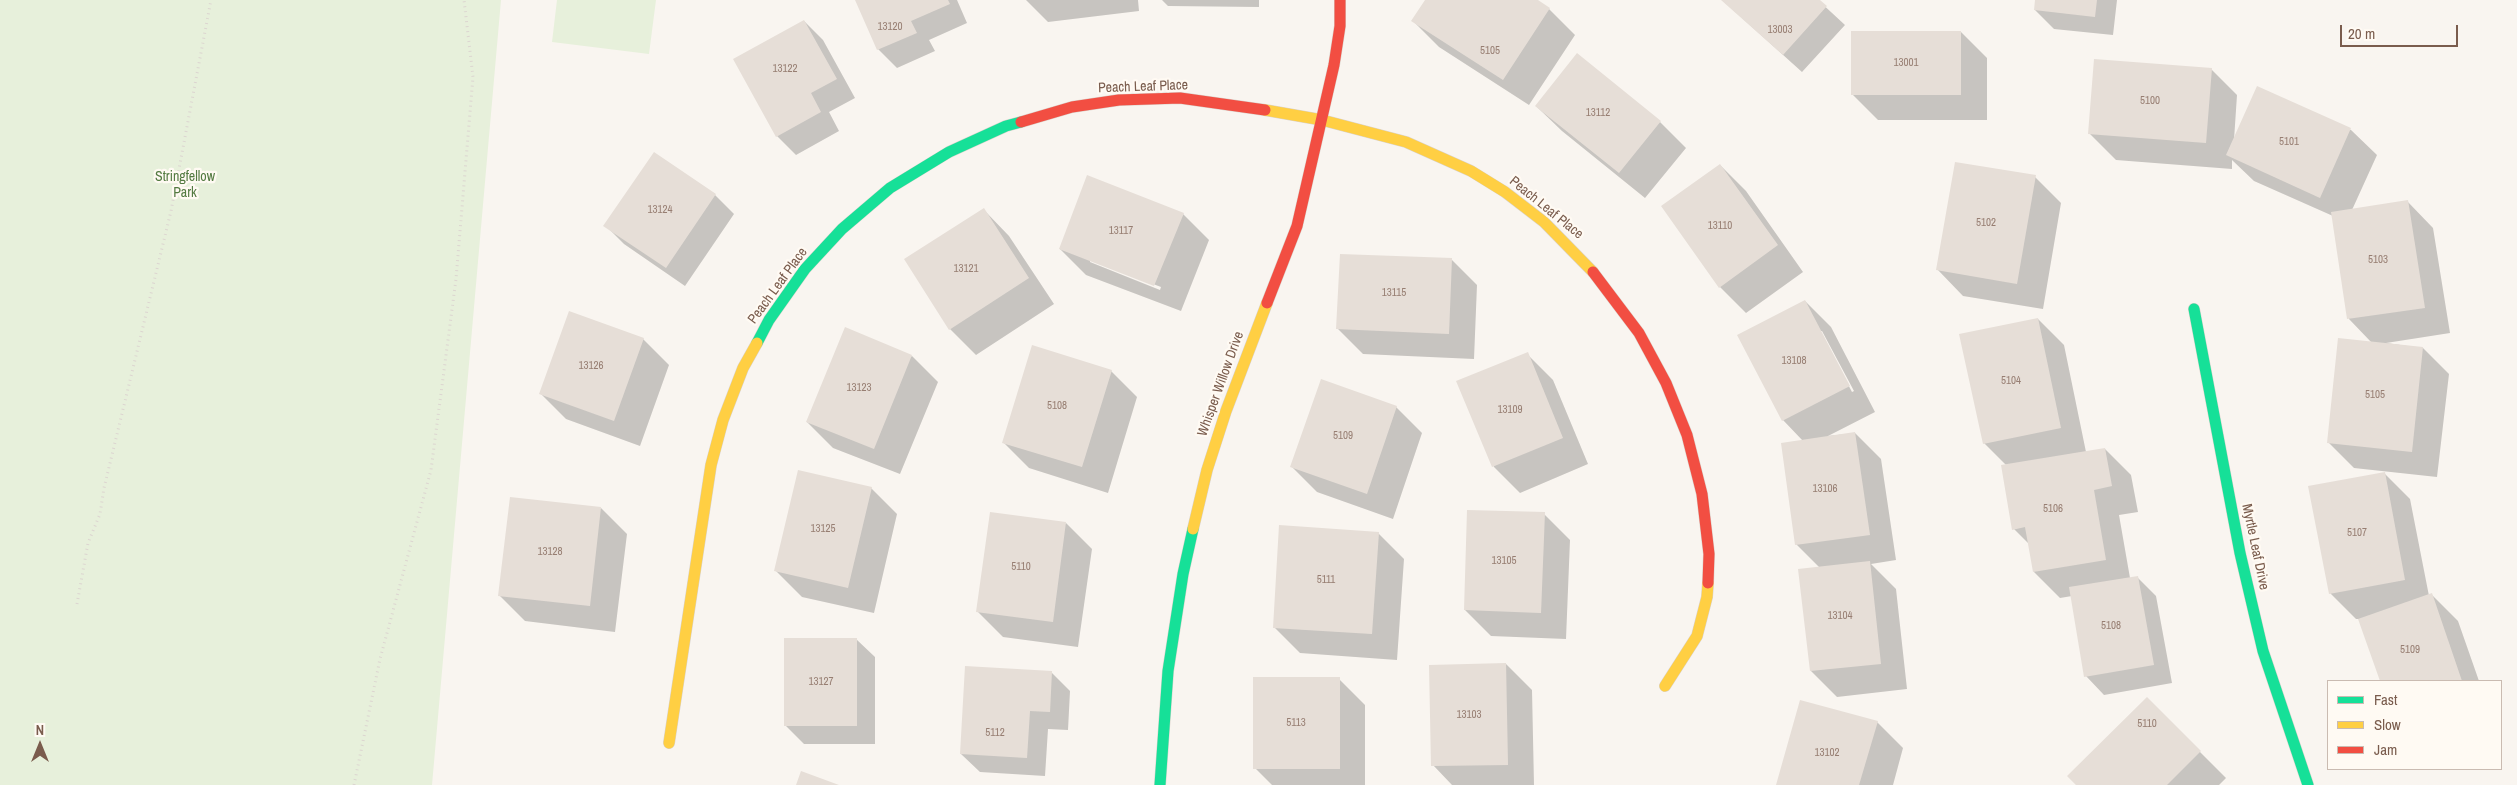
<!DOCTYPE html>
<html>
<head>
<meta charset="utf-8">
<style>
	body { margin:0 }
	#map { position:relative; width:2517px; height:785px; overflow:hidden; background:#f9f5f0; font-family:"Archivo Narrow",sans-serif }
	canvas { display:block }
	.legend { position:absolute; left:2327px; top:680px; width:175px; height:90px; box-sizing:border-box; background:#fffaf3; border:1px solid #cabbb1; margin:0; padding:6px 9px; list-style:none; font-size:15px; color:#7a5c4d }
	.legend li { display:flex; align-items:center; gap:10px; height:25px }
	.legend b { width:25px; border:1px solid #cabbb1 }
	.north { position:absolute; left:15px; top:720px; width:50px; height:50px; -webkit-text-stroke:4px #fffaf3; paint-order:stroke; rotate:0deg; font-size:14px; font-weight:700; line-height:20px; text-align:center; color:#7a5c4d }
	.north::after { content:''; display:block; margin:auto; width:18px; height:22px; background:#7a5c4d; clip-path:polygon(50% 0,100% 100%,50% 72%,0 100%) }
	.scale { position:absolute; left:2340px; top:25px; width:118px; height:22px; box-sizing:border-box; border:2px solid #7a5c4d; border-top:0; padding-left:6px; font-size:15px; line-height:18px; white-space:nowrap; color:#7a5c4d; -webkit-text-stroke:4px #fffaf3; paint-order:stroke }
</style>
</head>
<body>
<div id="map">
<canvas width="2517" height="785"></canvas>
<ul class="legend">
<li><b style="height:6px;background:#16e098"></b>Fast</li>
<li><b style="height:6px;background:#ffcf43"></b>Slow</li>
<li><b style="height:6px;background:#f24e42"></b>Jam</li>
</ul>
<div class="north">N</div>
<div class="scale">20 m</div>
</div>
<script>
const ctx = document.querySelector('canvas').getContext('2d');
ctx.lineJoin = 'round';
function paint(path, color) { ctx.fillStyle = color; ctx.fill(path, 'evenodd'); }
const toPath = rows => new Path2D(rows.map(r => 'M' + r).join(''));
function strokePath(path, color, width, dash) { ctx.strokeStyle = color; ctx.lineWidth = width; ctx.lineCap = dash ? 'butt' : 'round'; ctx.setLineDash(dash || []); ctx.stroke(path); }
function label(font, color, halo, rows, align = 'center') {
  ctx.font = font + ' "Archivo Narrow",sans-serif'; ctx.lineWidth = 4.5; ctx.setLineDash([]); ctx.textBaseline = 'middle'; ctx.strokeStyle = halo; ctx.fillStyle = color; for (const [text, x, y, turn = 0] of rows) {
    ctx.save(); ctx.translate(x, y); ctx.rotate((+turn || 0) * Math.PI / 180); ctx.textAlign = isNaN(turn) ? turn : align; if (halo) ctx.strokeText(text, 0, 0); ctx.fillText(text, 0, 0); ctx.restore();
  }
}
const green = toPath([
	[0,0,501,0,432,785,0,785],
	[557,0,656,0,649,54,552,42]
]);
const shadow = toPath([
	[856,0,957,0,967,23,929,40,935,51,897,68,878,49],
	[1026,0,1138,0,1139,11,1048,22],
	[1162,0,1259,0,1259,7,1168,6],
	[1427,0,1536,0,1549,9,1575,35,1529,105,1439,47,1413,21],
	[1722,0,1818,0,1845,25,1802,72],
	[2036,0,2117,0,2113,35,2054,29,2035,10],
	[804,21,823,40,855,98,829,112,839,131,796,155,777,136],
	[1961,32,1987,58,1987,120,1878,120,1852,94],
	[1577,55,1660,122,1686,148,1645,198,1562,131,1536,106],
	[2211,69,2237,95,2234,140,2258,88,2351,130,2377,155,2352,210,2407,201,2433,228,2450,333,2386,343,2423,348,2449,374,2437,477,2354,468,2328,442,2372,343,2349,319,2333,216,2254,181,2232,160,2232,169,2116,160,2090,134],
	[655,154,715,195,734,214,685,286,624,244,605,225],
	[1720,165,1746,191,1803,272,1746,313,1720,287],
	[2035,177,2061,203,2043,309,1963,296,1937,269],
	[984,210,1009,236,1054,304,976,355,950,329],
	[1183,214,1209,240,1181,311,1086,275,1060,249],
	[1090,260,1161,287,1160,290,1090,262],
	[1451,259,1477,285,1474,359,1363,354,1337,328],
	[1805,301,1831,327,1875,412,1828,436,1855,433,1881,459,1896,560,1871,564,1896,589,1907,689,1837,697,1811,671,1820,568,1796,544,1803,441,1783,420],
	[1820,331,1822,331,1854,391,1852,392],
	[2038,319,2064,345,2086,452,2105,449,2131,475,2138,512,2119,515,2130,578,2137,577,2156,596,2172,683,2104,695,2086,676,2072,596,2060,598,2034,572,2030,545,2014,529,2007,466,1984,443],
	[643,339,669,365,640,446,566,419,540,393],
	[1527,354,1553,380,1588,464,1520,493,1494,467,1458,382],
	[912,356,938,382,900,474,833,448,807,422],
	[1111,371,1137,397,1108,493,1029,468,1003,442],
	[1396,407,1422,433,1393,519,1317,492,1291,466],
	[2384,473,2410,499,2429,596,2432,595,2458,621,2479,681,2381,681,2359,619,2356,619,2330,593],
	[871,488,897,514,874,613,802,597,776,571],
	[601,508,627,534,615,632,525,621,499,595],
	[1544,514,1570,540,1566,639,1491,636,1465,610],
	[1066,523,1092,549,1078,647,1003,637,977,611],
	[1378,533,1404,559,1397,660,1300,653,1274,627],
	[856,639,875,657,875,744,804,744,786,726],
	[1506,664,1532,690,1534,785,1452,785,1433,765],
	[1051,672,1070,691,1068,730,1048,729,1045,776,980,772,961,754],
	[1339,679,1365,705,1365,785,1272,785,1255,768],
	[2147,699,2226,778,2219,785,2077,785],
	[1877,722,1903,748,1893,785,1777,785]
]);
const building = toPath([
	[855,0,948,0,950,4,911,21,917,33,877,50],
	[1425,0,1538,0,1550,8,1503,80,1411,21],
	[1721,0,1820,0,1827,6,1783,55],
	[2035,0,2097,0,2095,17,2034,10],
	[804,20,837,79,811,93,821,112,776,137,733,59],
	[1851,31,1961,31,1961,95,1851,95],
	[1577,53,1661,121,1619,173,1535,106],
	[2094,59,2212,68,2206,143,2088,134],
	[2257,86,2351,128,2320,198,2226,155],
	[654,152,716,194,666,268,603,226],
	[1955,162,2036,175,2017,284,1936,270],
	[1720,164,1778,245,1719,288,1661,206],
	[1087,175,1184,213,1154,286,1059,249],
	[2408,200,2425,308,2347,319,2331,212],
	[984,208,1029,278,949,330,904,259],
	[1340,254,1452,258,1449,334,1336,329],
	[1805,300,1850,386,1782,421,1737,335],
	[569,311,644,338,614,421,539,394],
	[2038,318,2061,428,1983,444,1959,334],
	[845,327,912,355,874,449,806,422],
	[2338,338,2423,347,2412,452,2327,443],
	[1032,345,1112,370,1082,467,1002,443],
	[1528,352,1563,438,1492,467,1456,381],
	[1321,379,1397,406,1367,494,1290,467],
	[1855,432,1870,535,1795,545,1781,443],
	[2105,448,2112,486,2094,490,2106,560,2033,572,2025,527,2012,530,2001,465],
	[798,470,872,487,848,588,774,571],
	[2385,472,2405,580,2329,594,2308,486],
	[510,497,601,507,590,606,498,596],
	[1467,510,1545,512,1541,613,1464,610],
	[990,512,1066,522,1053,622,976,612],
	[1279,525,1379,532,1372,634,1273,628],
	[1870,561,1881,664,1810,671,1798,569],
	[2138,576,2154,665,2084,677,2069,587],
	[2432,593,2462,681,2380,681,2358,619],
	[784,638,857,638,857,726,784,726],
	[1506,663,1508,765,1431,766,1429,665],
	[965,666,1052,671,1050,712,1030,711,1027,758,960,754],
	[1253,677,1340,677,1340,769,1253,769],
	[2147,697,2201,751,2167,785,2076,785,2067,776],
	[1800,700,1878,721,1859,785,1776,785],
	[801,771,839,785,796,785]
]);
const path = toPath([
	[77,604,88,543,100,514,104,488,171,211,211,0],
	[354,785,380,659,431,470,456,279,473,77,464,0]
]);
const fast = toPath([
	[2194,309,2240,553,2263,651,2308,785],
	[757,343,769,320,805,269,842,229,890,188,949,152,1006,126,1021,122],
	[1160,785,1168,671,1183,574,1193,529]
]);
const slow = toPath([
	[1265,110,1322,120,1406,142,1471,171,1505,192,1544,222,1593,272],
	[1193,529,1207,470,1226,411,1267,303],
	[1665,686,1697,636,1707,597,1708,583],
	[669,743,711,465,723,420,743,368,757,343]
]);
const jam = toPath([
	[1021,122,1072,107,1119,100,1180,98,1265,110],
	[1593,272,1639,333,1666,383,1687,435,1702,494,1709,554,1708,583],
	[1267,303,1297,226,1334,65,1340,26,1340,0]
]);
const numberNames = [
	["13120",890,27],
	["13003",1780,30],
	["5105",1490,51],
	["13001",1906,63],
	["13122",785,69],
	["5100",2150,101],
	["13112",1598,113],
	["5101",2289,142],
	["13124",660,210],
	["5102",1986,223],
	["13110",1720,226],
	["13117",1121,231],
	["5103",2378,260],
	["13121",966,269],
	["13115",1394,293],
	["13108",1794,361],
	["13126",591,366],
	["5104",2011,381],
	["13123",859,388],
	["5105",2375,395],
	["5108",1057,406],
	["13109",1510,410],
	["5109",1343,436],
	["13106",1825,489],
	["5106",2053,509],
	["13125",823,529],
	["5107",2357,533],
	["13128",550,552],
	["13105",1504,561],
	["5110",1021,567],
	["5111",1326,580],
	["13104",1840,616],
	["5108",2111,626],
	["5109",2410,650],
	["13127",821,682],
	["13103",1469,715],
	["5113",1296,723],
	["5110",2147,724],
	["5112",995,733],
	["13102",1827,753]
];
const streetNames = [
	["Peach Leaf Place",1143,87,-2],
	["Peach Leaf Place",1546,208,39],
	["Peach Leaf Place",778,286,-54],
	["Whisper Willow Drive",1221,384,-70],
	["Myrtle Leaf Drive",2255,547,78]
];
const parkNames = [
	["Stringfellow",185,177],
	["Park",185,193]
];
paint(green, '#e7f0db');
paint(shadow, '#0003');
paint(building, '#e6ded7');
strokePath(fast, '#d9d2cb', 12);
strokePath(slow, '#d9d2cb', 12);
strokePath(jam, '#d9d2cb', 12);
strokePath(path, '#dcd5d0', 3, [1, 4]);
strokePath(fast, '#16e098', 11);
strokePath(slow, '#ffcf43', 11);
strokePath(jam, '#f24e42', 11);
label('11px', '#977e72', null, numberNames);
label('14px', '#7a5c4d', '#fffaf3', streetNames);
label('14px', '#537a41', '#fffaf3', parkNames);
</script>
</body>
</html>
